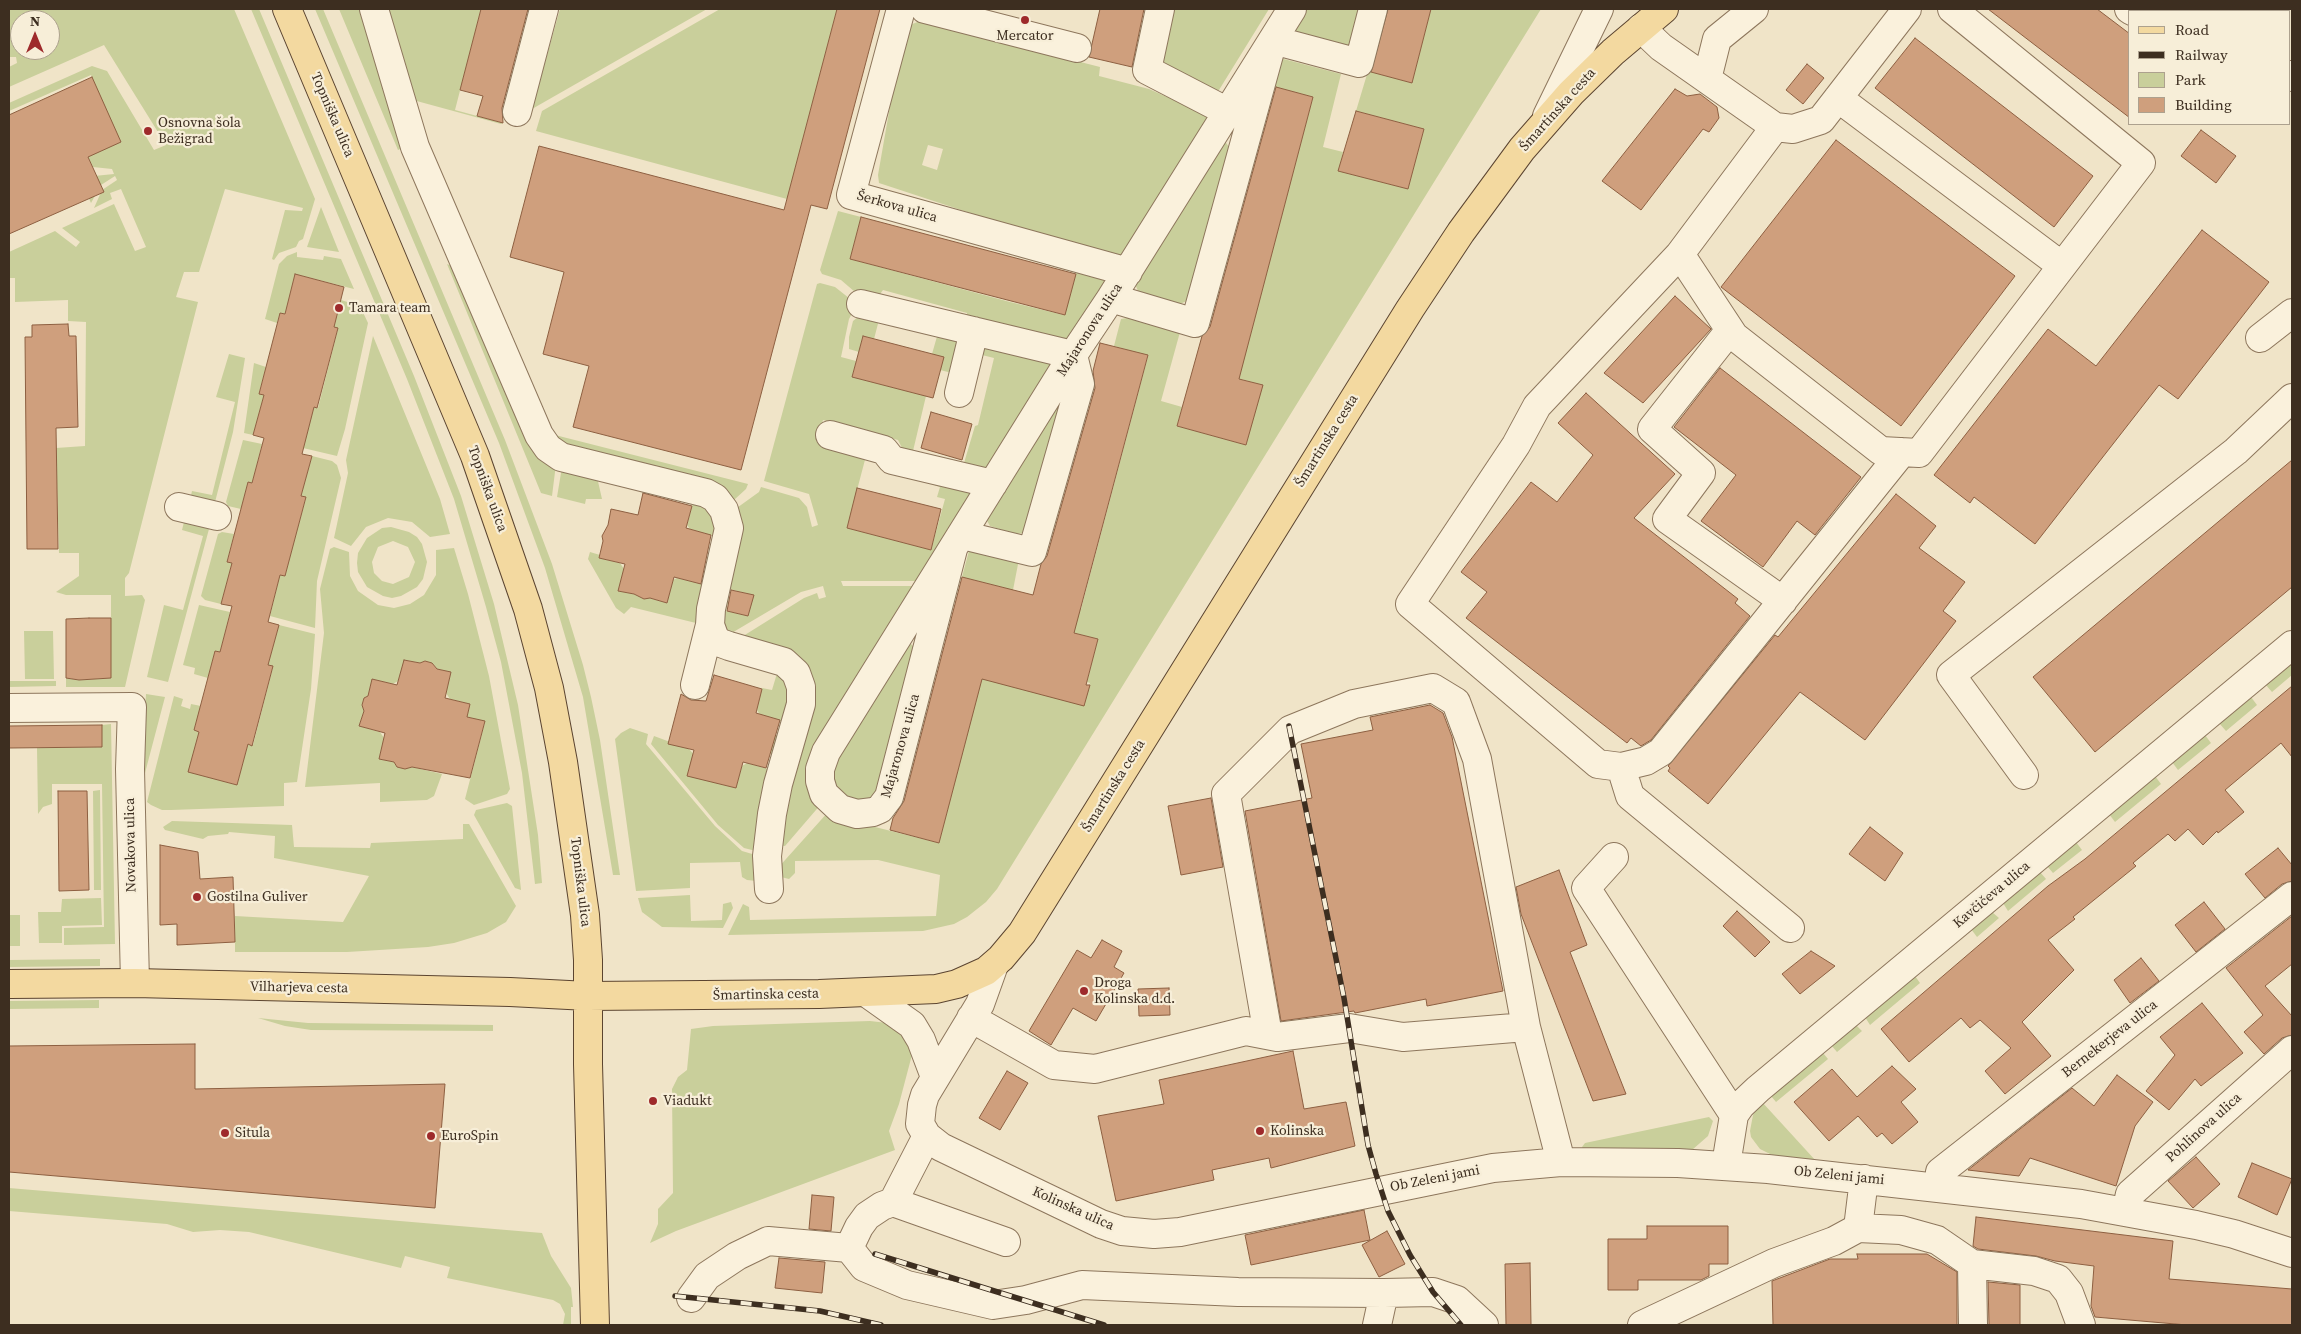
<!DOCTYPE html>
<html>
<head>
<meta charset="utf-8">
<style>
	body { margin:0 }
	#map { position:relative; width:2301px; height:1334px; overflow:hidden; background:#f0e4c8; font-family:"Source Serif 4",serif }
	canvas { display:block }
	.frame { position:absolute; inset:0; border:10px solid #3d2e20; pointer-events:none }
	.legend { position:absolute; left:2128px; top:10px; width:162px; height:115px; box-sizing:border-box; background:#f7eed8; border:1px solid #ada18e; margin:0; padding:6px 9px; list-style:none; font-size:15px; color:#3d2e20 }
	.legend li { display:flex; align-items:center; gap:10px; height:25px }
	.legend b { width:25px; border:1px solid #ada18e }
	.north { position:absolute; left:10px; top:10px; width:50px; height:50px; box-sizing:border-box; background:#f7eed8; border:1px solid #ada18e; border-radius:50%; rotate:0deg; font-size:14px; font-weight:700; line-height:20px; text-align:center; color:#3d2e20 }
	.north::after { content:''; display:block; margin:auto; width:18px; height:22px; background:#9e2a2b; clip-path:polygon(50% 0,100% 100%,50% 72%,0 100%) }
</style>
</head>
<body>
<div id="map">
<canvas width="2301" height="1334"></canvas>
<div class="frame"></div>
<ul class="legend">
<li><b style="height:6px;background:#f3d9a0"></b>Road</li>
<li><b style="height:6px;background:#3d2e20"></b>Railway</li>
<li><b style="height:14px;background:#c9cf9b"></b>Park</li>
<li><b style="height:14px;background:#cf9f7d"></b>Building</li>
</ul>
<div class="north">N</div>
</div>
<script>
const ctx = document.querySelector('canvas').getContext('2d');
ctx.lineJoin = 'round';
function paint(path, color) { ctx.fillStyle = color; ctx.fill(path, 'evenodd'); }
const toPath = rows => new Path2D(rows.map(r => 'M' + r).join(''));
function strokePath(path, color, width, dash) { ctx.strokeStyle = color; ctx.lineWidth = width; ctx.lineCap = dash ? 'butt' : 'round'; ctx.setLineDash(dash || []); ctx.stroke(path); }
function label(font, color, halo, rows, align = 'center') {
  ctx.font = font + ' "Source Serif 4",serif'; ctx.lineWidth = 4.5; ctx.setLineDash([]); ctx.textBaseline = 'middle'; ctx.strokeStyle = halo; ctx.fillStyle = color; for (const [text, x, y, turn = 0] of rows) {
    ctx.save(); ctx.translate(x, y); ctx.rotate((+turn || 0) * Math.PI / 180); ctx.textAlign = isNaN(turn) ? turn : align; if (halo) ctx.strokeText(text, 0, 0); ctx.fillText(text, 0, 0); ctx.restore();
  }
}
const green = toPath([
	[9,9,234,9,315,199,303,239,299,241,296,247,279,253,274,260,272,259,285,210,302,211,303,208,225,189,199,272,184,272,176,297,198,302,129,573,125,578,125,596,142,595,145,600,125,687,66,687,66,678,79,680,111,678,111,595,66,595,56,592,79,576,79,553,59,553,56,448,85,446,86,322,68,321,68,300,15,302,15,278,9,278,9,252,55,231,76,247,80,242,62,228,114,204,135,251,146,247,121,189,110,193,112,199,94,208,102,190,117,180,115,176,101,185,91,203,78,174,94,176,114,174,112,169,93,167,88,157,92,77,91,75,9,111,9,103,92,66,107,71,154,150,166,145,104,45,9,87,9,67,17,63,16,57,9,57],
	[20,20,50,20,50,50,20,50],
	[251,9,259,9,414,376,461,496,494,604,518,705,538,835,542,883,535,884,522,773,501,662,486,607,454,499,407,379],
	[315,9,323,9,505,440,552,564,583,665,591,697,600,740,620,875,613,875,583,697,545,568,499,443],
	[339,9,364,9,405,147,398,150],
	[383,9,481,9,455,110,503,123,501,124,413,100],
	[560,9,707,9,532,109],
	[720,9,837,9,787,199,536,131,542,111],
	[1170,9,1269,9,1219,90,1204,94,1161,68],
	[1300,9,1360,9,1350,45,1347,49,1297,34,1295,27],
	[1431,9,1541,9,997,889,986,902,967,917,954,924,923,931,728,935,743,904,749,907,750,920,936,916,940,875,878,860,795,861,795,873,789,879,781,877,777,869,829,811,851,821,939,843,1005,588,962,577,970,547,1019,559,1013,590,1017,591,1002,662,1016,666,1010,686,1084,705,1090,683,1087,682,1098,639,1027,621,1022,638,1020,634,1029,597,1081,609,1148,356,1114,346,1121,319,1127,318,1180,332,1161,401,1182,407,1177,426,1246,445,1262,385,1194,366,1202,336,1247,348,1313,97,1268,85,1276,57,1341,74,1323,147,1343,152,1339,171,1408,189,1424,129,1356,111,1368,71,1412,83],
	[920,21,1100,67,1099,76,1149,89,1167,97,1172,88,1211,110,1129,258,1116,261,879,183,878,175,893,89,910,25],
	[928,145,943,149,937,170,922,165],
	[1224,140,1229,147,1228,152,1189,300,1180,304,1144,296,1138,291,1135,284],
	[321,207,339,252,307,247],
	[838,211,861,217,850,259,1010,302,1064,315,1077,270,1108,278,1068,344,967,317,967,313,883,290,877,298,855,292,841,280,822,274,820,270],
	[297,252,297,257,323,260,324,256,341,259,354,289,295,274,285,314,280,313,277,323,265,319,279,264,287,256],
	[447,264,463,271,556,464,552,496,541,493],
	[820,283,835,287,854,302,854,310,849,319,841,357,856,361,852,377,926,396,913,451,964,463,975,426,978,425,994,358,978,354,976,345,1054,358,985,474,906,456,898,440,823,420,817,442,866,456,847,528,931,550,945,499,937,497,940,487,934,485,937,481,975,489,918,581,841,581,843,586,914,586,837,710,822,803,785,846,777,845,811,698,740,638,804,598,817,593,819,599,826,597,823,586,801,592,730,634,726,630,720,611,724,597,729,598,726,611,748,616,753,595,725,588,734,510,759,492,761,487,799,498,807,507,812,527,818,525,809,494,764,481,817,284],
	[341,300,360,306,368,323,345,429,337,456,303,448,314,407,318,408,338,329,334,327],
	[859,316,880,316,874,339,863,336,859,352,849,349,849,337,853,321],
	[938,333,960,333,952,373,940,370,932,354],
	[373,336,440,499,450,534,430,537,412,522,388,518,366,527,351,546,334,538,348,473,346,460],
	[229,354,245,358,233,432,214,506,190,500,192,491,212,495,235,402,216,397],
	[254,363,266,367,259,393,264,395,253,435,244,433],
	[1055,406,1060,408,1024,533,1015,534,990,526,986,519],
	[555,435,748,484,746,489,734,500,729,499,567,449,553,438],
	[243,440,262,444,252,483,248,482,241,509,228,506,226,502],
	[312,456,332,461,337,465,341,478,317,581,315,628,270,616,280,575,285,576,292,549,306,498,301,496],
	[562,467,597,477,602,499,586,499,585,504,557,497],
	[694,499,711,509,717,537,690,529,687,525],
	[184,522,209,529,168,682,147,677,164,605,183,610,203,536,182,530],
	[391,527,409,532,417,537,422,544,427,562,423,579,417,587,401,596,392,598,383,596,367,587,358,572,357,563,358,553,367,538,382,528],
	[393,541,408,547,415,562,409,577,393,584,382,581,374,573,372,562,378,547],
	[222,532,234,534,227,561,232,563,221,604,205,600,201,596,218,534],
	[334,547,349,552,350,576,358,591,378,605,394,608,410,604,424,595,436,575,436,550,454,548,468,594,489,676,510,789,507,794,474,805,465,799,485,722,467,717,470,704,450,699,446,693,451,672,437,669,432,663,425,661,420,663,405,660,398,681,393,684,372,679,368,696,364,698,362,705,364,711,359,726,380,732,384,738,379,759,394,762,397,767,405,769,412,767,442,774,434,796,427,800,380,802,380,783,305,787,324,633,320,589,330,549],
	[590,552,600,555,599,558,620,563,624,569,618,591,634,594,644,599,650,598,667,603,673,580,677,578,707,585,700,624,631,607,624,614,616,608,588,559],
	[199,605,230,612,220,652,215,651,208,678,194,674,195,668,183,665],
	[279,625,315,634,311,689,297,782,284,783,284,806,171,810,162,810,151,805,147,802,174,696,183,699,181,706,190,709,191,704,201,706,194,730,199,732,189,772,237,785,248,744,253,745,273,667,268,665],
	[24,631,53,631,54,679,25,679],
	[909,642,914,647,884,787,868,804,837,798,828,771],
	[2292,662,2292,675,2272,692,2265,684],
	[778,670,792,685,760,852,744,848,718,825,651,744,654,736,689,749,720,784,736,788,742,766,747,763,768,769,772,754,767,752,772,735,777,735,781,721,760,715,757,710,762,688,772,690],
	[9,681,56,681,56,686,9,687],
	[146,694,165,697,145,773,142,773],
	[2251,697,2257,705,2226,731,2219,723],
	[111,724,115,944,64,945,64,928,104,927,102,784,52,784,52,804,43,807,38,814,37,748,101,747,102,725],
	[630,728,648,734,646,744,715,826,742,851,759,856,757,881,747,880,742,877,740,862,690,863,690,888,636,891,615,739,621,733],
	[2205,735,2211,743,2178,770,2172,762],
	[2155,776,2161,784,2115,822,2109,814],
	[100,790,101,890,94,890,93,791],
	[507,803,512,806,521,890,515,888,474,815,476,810],
	[172,821,292,825,294,847,370,848,371,843,463,839,463,824,469,824,516,906,506,922,487,933,454,943,428,947,347,952,235,952,235,916,343,922,369,876,274,858,275,836,229,832,228,834,208,836,203,839,165,830,163,827],
	[2076,842,2082,850,2053,873,2047,866],
	[2040,872,2046,879,2008,911,2003,903],
	[690,895,691,921,722,920,723,904,731,902,733,908,723,928,662,927,642,912,638,898],
	[101,898,102,925,62,926,62,943,39,943,38,912,61,912,62,899],
	[1992,912,1999,918,1977,937,1971,929],
	[9,915,20,915,20,946,9,946],
	[100,959,100,966,9,967,9,960],
	[1915,976,1920,983,1870,1025,1865,1017],
	[99,1000,99,1008,9,1009,9,1001],
	[258,1018,308,1023,493,1025,493,1031,311,1030,285,1026],
	[870,1021,896,1024,913,1051,899,1104,889,1131,895,1150,676,1231,650,1243,658,1224,658,1209,673,1193,672,1089,678,1077,687,1070,691,1029,713,1026],
	[1856,1025,1862,1031,1837,1052,1831,1045],
	[1823,1053,1828,1059,1776,1102,1771,1096],
	[1762,1102,1816,1161,1774,1156,1760,1149,1751,1137,1750,1131,1753,1115],
	[1709,1117,1713,1121,1708,1136,1692,1150,1583,1149,1582,1147,1585,1143],
	[9,1188,542,1233,551,1256,571,1288,573,1307,571,1307,571,1325,563,1325,565,1314,560,1304,553,1300,447,1278,450,1267,405,1256,401,1268,249,1232,220,1230,193,1232,167,1224,9,1211]
]);
const building = toPath([
	[481,9,528,9,502,108,503,123,477,116,483,96,460,90,481,9],
	[837,9,880,9,827,209,811,205,741,470,573,427,589,366,543,354,564,272,510,257,539,146,784,210,837,9],
	[1100,9,1144,9,1132,67,1089,57,1100,9],
	[1388,9,1431,9,1412,83,1371,72,1388,9],
	[1988,9,2097,9,2130,34,2130,118,1988,9],
	[1915,38,2093,176,2054,227,1875,88,1915,38],
	[1807,64,1824,78,1803,104,1786,90,1807,64],
	[92,77,121,142,88,157,104,192,9,234,9,115,92,77],
	[1276,87,1313,97,1239,379,1263,385,1246,445,1177,426,1202,336,1210,327,1276,87],
	[1675,89,1687,96,1700,94,1717,107,1719,118,1709,132,1703,129,1641,210,1602,181,1675,89],
	[1356,111,1424,129,1408,189,1338,171,1356,111],
	[2201,130,2236,156,2216,183,2181,156,2201,130],
	[1836,140,2015,276,1901,426,1721,287,1836,140],
	[861,217,1076,274,1065,315,850,259,861,217],
	[2202,230,2269,282,2178,399,2159,385,2035,544,1974,497,1970,503,1934,475,2048,329,2096,366,2202,230],
	[295,274,344,287,334,327,338,328,317,408,314,407,302,454,312,456,301,496,306,497,285,576,280,575,268,622,279,625,268,665,273,666,252,746,248,744,237,785,188,772,199,732,194,730,215,651,220,652,232,606,221,604,232,563,227,562,248,482,252,483,264,438,253,435,264,395,259,394,280,313,285,314,295,274],
	[1675,296,1711,329,1643,403,1604,373,1675,296],
	[68,324,69,336,76,336,78,427,56,428,58,549,27,549,25,337,32,337,32,325,68,324],
	[863,336,944,357,933,398,852,377,863,336],
	[1100,343,1148,355,1074,633,1098,639,1086,685,1090,685,1084,706,982,679,939,843,890,830,893,818,904,801,962,577,1033,595,1041,564,1047,556,1095,388,1093,371,1100,343],
	[1720,368,1861,477,1815,535,1797,521,1763,567,1701,521,1736,475,1674,427,1720,368],
	[1586,393,1675,474,1634,518,1738,599,1735,603,1750,616,1651,740,1641,746,1631,738,1627,743,1466,618,1487,592,1461,572,1531,482,1557,502,1593,455,1558,423,1586,393],
	[931,412,972,424,962,460,921,448,931,412],
	[2292,460,2292,587,2095,752,2033,677,2292,460],
	[857,488,941,509,931,550,847,528,857,488],
	[643,493,692,506,686,528,711,535,701,584,674,577,667,603,650,598,644,599,634,594,618,591,625,564,599,558,603,541,602,536,608,525,611,509,638,515,643,493],
	[1896,494,1936,526,1919,548,1965,582,1943,611,1956,621,1865,740,1800,692,1708,804,1668,771,1670,768,1668,766,1775,635,1778,637,1896,494],
	[731,590,754,595,748,616,727,611,731,590],
	[89,618,111,618,111,678,79,680,66,678,66,619,89,618],
	[404,660,420,663,425,661,432,663,437,669,451,672,445,698,470,704,467,717,485,721,470,778,412,767,405,769,397,767,394,762,379,759,385,733,359,726,364,711,362,705,364,698,368,696,372,679,397,685,404,660],
	[714,675,762,689,756,713,780,720,766,768,743,762,736,788,687,776,694,750,668,744,681,694,691,700,706,701,714,675],
	[2292,686,2292,757,2281,743,2225,790,2244,812,2218,833,2217,831,2203,845,2188,829,2175,841,2168,834,2133,863,2136,866,2073,917,2075,919,2048,940,2074,970,2022,1022,2051,1056,2005,1094,1985,1071,2011,1048,1980,1020,1970,1028,1961,1018,1909,1062,1881,1029,2048,886,2085,859,2292,686],
	[1430,705,1443,713,1452,737,1503,991,1427,1006,1426,999,1355,1013,1354,1011,1281,1021,1245,811,1312,798,1301,744,1373,730,1370,717,1430,705],
	[102,725,102,747,9,748,9,726,102,725],
	[58,791,87,791,89,890,59,891,58,791],
	[1211,798,1223,867,1181,875,1168,806,1211,798],
	[1870,827,1903,853,1885,881,1849,854,1870,827],
	[160,845,198,852,200,879,233,877,235,942,177,945,177,924,160,925,160,845],
	[2278,848,2292,865,2292,881,2282,884,2265,898,2245,874,2278,848],
	[1559,870,1587,945,1570,952,1626,1094,1593,1101,1521,914,1516,887,1559,870],
	[2204,902,2225,929,2196,952,2175,925,2204,902],
	[1737,911,1770,942,1755,957,1723,926,1737,911],
	[2292,916,2292,964,2265,986,2292,1016,2292,1035,2282,1038,2264,1054,2244,1032,2263,1015,2226,968,2292,916],
	[1102,940,1122,951,1114,967,1124,973,1096,1021,1073,1008,1051,1045,1029,1031,1077,950,1091,958,1102,940],
	[1811,951,1835,966,1800,994,1782,974,1811,951],
	[2141,958,2159,981,2130,1003,2114,980,2141,958],
	[1169,988,1170,1015,1139,1016,1138,989,1169,988],
	[2202,1003,2243,1053,2201,1086,2195,1079,2169,1110,2146,1091,2175,1055,2160,1037,2202,1003],
	[195,1044,195,1089,445,1084,435,1208,9,1172,9,1046,195,1044],
	[1293,1051,1304,1109,1346,1102,1355,1146,1271,1168,1269,1158,1212,1170,1214,1180,1116,1201,1098,1116,1164,1104,1159,1080,1293,1051],
	[1892,1066,1916,1089,1901,1102,1918,1122,1892,1144,1882,1133,1877,1137,1858,1116,1829,1141,1794,1102,1832,1069,1857,1097,1892,1066],
	[1007,1071,1028,1083,1000,1130,979,1118,1007,1071],
	[2117,1075,2153,1102,2135,1126,2116,1186,2030,1158,2019,1176,1968,1170,2072,1088,2094,1106,2117,1075],
	[2196,1157,2220,1184,2193,1208,2168,1181,2196,1157],
	[2252,1163,2292,1179,2277,1215,2238,1197,2252,1163],
	[812,1195,834,1197,831,1231,809,1229,812,1195],
	[1364,1210,1370,1240,1251,1265,1245,1235,1364,1210],
	[1976,1217,2173,1241,2169,1279,2292,1289,2292,1325,2187,1325,2095,1317,2091,1306,2094,1266,2055,1261,2036,1256,1978,1249,1973,1246,1976,1217],
	[1647,1226,1728,1226,1728,1264,1709,1264,1709,1276,1701,1280,1638,1280,1638,1290,1608,1290,1608,1239,1647,1239,1647,1226],
	[1387,1231,1405,1264,1379,1277,1362,1245,1387,1231],
	[1857,1254,1927,1254,1957,1272,1957,1325,1773,1325,1772,1281,1830,1259,1858,1259,1857,1254],
	[779,1258,825,1262,822,1293,775,1288,779,1258],
	[1530,1263,1531,1325,1506,1325,1505,1264,1530,1263],
	[1988,1282,2020,1285,2020,1325,1989,1325,1988,1282]
]);
const minor = toPath([
	[374,9,415,147,539,435,548,448,561,457,706,493,715,498,724,510,729,528,711,609,710,625,714,636,718,642,729,646,784,662,796,673,801,687,801,704,778,784,772,814,767,856,769,889],
	[901,9,851,195,1128,272],
	[925,9,1077,48],
	[1160,9,1147,70,1228,112],
	[2129,9,2132,11],
	[2221,9,2223,11],
	[1641,28,1661,47,1775,127,1793,129,1821,120,1907,9],
	[2290,75,2292,77],
	[1707,79,1717,39,1754,9],
	[1838,98,2062,266],
	[517,112,544,9],
	[1547,116,1599,9],
	[1775,127,1680,254,1734,336,1881,451,1919,453,2141,163,1952,9],
	[1680,254,1537,406,1516,445,1410,604,1598,764,1621,767,1646,761,1661,752,1902,452],
	[1111,298,1195,323,1273,40,1359,63,1373,9],
	[861,304,1073,355,1080,384,1032,552,962,535],
	[1730,330,1652,429,1701,473,1667,519,1783,601],
	[2260,338,2292,313],
	[959,393,974,331],
	[830,435,884,450,892,460,993,484],
	[179,507,217,516],
	[953,549,889,797,880,809,873,812,857,814,840,809,824,794,820,781,820,769,826,752,1073,355,1111,298,1292,9],
	[695,685,710,625],
	[9,708,132,707,130,769,135,983],
	[1621,767,1630,796,1790,928],
	[2024,775,1951,675,2236,451,2292,398],
	[1614,857,1586,888,1734,1115],
	[994,965,980,1004,925,1095,922,1105,920,1124,927,1136,941,1147,1101,1224,1122,1231,1154,1234,1180,1232,1493,1168,1561,1162,1678,1163,1768,1169,2081,1204,2196,1225,2234,1234,2292,1253],
	[867,993,912,1025,921,1040,935,1077],
	[971,1018,1054,1065,1095,1069,1246,1031,1277,1037,1349,1028,1403,1037,1526,1027,1561,1162],
	[1268,1035,1226,794,1290,730,1354,704,1433,688,1456,702,1477,759,1526,1027],
	[1726,1165,1734,1115,1741,1105,1758,1089,2292,645],
	[1864,1179,1858,1228,1901,1230,1937,1240,1972,1264,2034,1271,2058,1279,2069,1293,2081,1325],
	[1938,1187,1940,1172,2292,896],
	[893,1202,927,1136],
	[2126,1212,2130,1194,2292,1050],
	[849,1248,864,1267,907,1285,993,1305,1026,1300,1082,1285,1238,1292,1384,1293],
	[1972,1264,1973,1325],
	[691,1298,707,1276,737,1256,768,1241,849,1248,859,1227,867,1216,882,1206,893,1202,1006,1242],
	[1377,1325,1384,1293,1433,1292,1457,1300,1484,1325],
	[1642,1325,1774,1263,1834,1241,1858,1228]
]);
const major = toPath([
	[287,9,475,456,528,609,549,688,563,762,585,915,588,960,588,1064,595,1325],
	[9,984,135,983,510,992,588,996,819,994,936,989,957,984,986,971,1001,958,1022,933,1410,309,1461,232,1522,149,1571,93,1613,52,1664,9]
]);
const rail = toPath([
	[1289,726,1344,998,1368,1145,1376,1174,1388,1211,1410,1255,1433,1292,1461,1325],
	[875,1254,1104,1325],
	[675,1296,820,1311,881,1325]
]);
const markers = [
	[1025,20,5,"#9e2a2b"],
	[148,131,5,"#9e2a2b"],
	[339,308,5,"#9e2a2b"],
	[197,897,5,"#9e2a2b"],
	[1084,991,5,"#9e2a2b"],
	[653,1101,5,"#9e2a2b"],
	[1260,1131,5,"#9e2a2b"],
	[225,1133,5,"#9e2a2b"],
	[431,1136,5,"#9e2a2b"]
];
const poiNames = [
	["Mercator",1025,36,"center"],
	["Osnovna šola",158,123],
	["Bežigrad",158,139],
	["Tamara team",349,308],
	["Gostilna Guliver",207,897],
	["Droga",1094,983],
	["Kolinska d.d.",1094,999],
	["Viadukt",663,1101],
	["Kolinska",1270,1131],
	["Situla",235,1133],
	["EuroSpin",441,1136]
];
const streetNames = [
	["Šmartinska cesta",1558,110,-48],
	["Topniška ulica",332,115,67],
	["Šerkova ulica",897,207,16],
	["Majaronova ulica",1090,330,-57],
	["Šmartinska cesta",1327,441,-58],
	["Topniška ulica",487,489,70],
	["Majaronova ulica",901,746,-74],
	["Šmartinska cesta",1114,786,-58],
	["Novakova ulica",131,845,-91],
	["Topniška ulica",580,882,83],
	["Kavčičeva ulica",1992,895,-40],
	["Vilharjeva cesta",299,988,1],
	["Šmartinska cesta",766,995,-1],
	["Bernekerjeva ulica",2110,1039,-38],
	["Pohlinova ulica",2204,1128,-42],
	["Ob Zeleni jami",1839,1176,6],
	["Ob Zeleni jami",1435,1179,-11],
	["Kolinska ulica",1073,1209,24]
];
paint(green, '#c9cf9b');
paint(building, '#cf9f7d');
strokePath(building, '#8d5f41', 1);
strokePath(minor, '#8d765c', 30);
strokePath(major, '#5b4430', 30);
strokePath(minor, '#faf1dc', 28);
strokePath(major, '#f3d9a0', 28);
strokePath(rail, '#3d2e20', 5.5);
strokePath(rail, '#f7eed8', 4, [11]);
for (const [x, y, r, color] of markers) { const dot = new Path2D(); dot.arc(x, y, r, 0, 2 * Math.PI); ctx.fillStyle = color; ctx.fill(dot); strokePath(dot, '#f7eed8', 2); }
label('14px', '#3d2e20', '#f7eed8', poiNames, 'left');
label('14px', '#3d2e20', '#f7eed8', streetNames);
</script>
</body>
</html>
